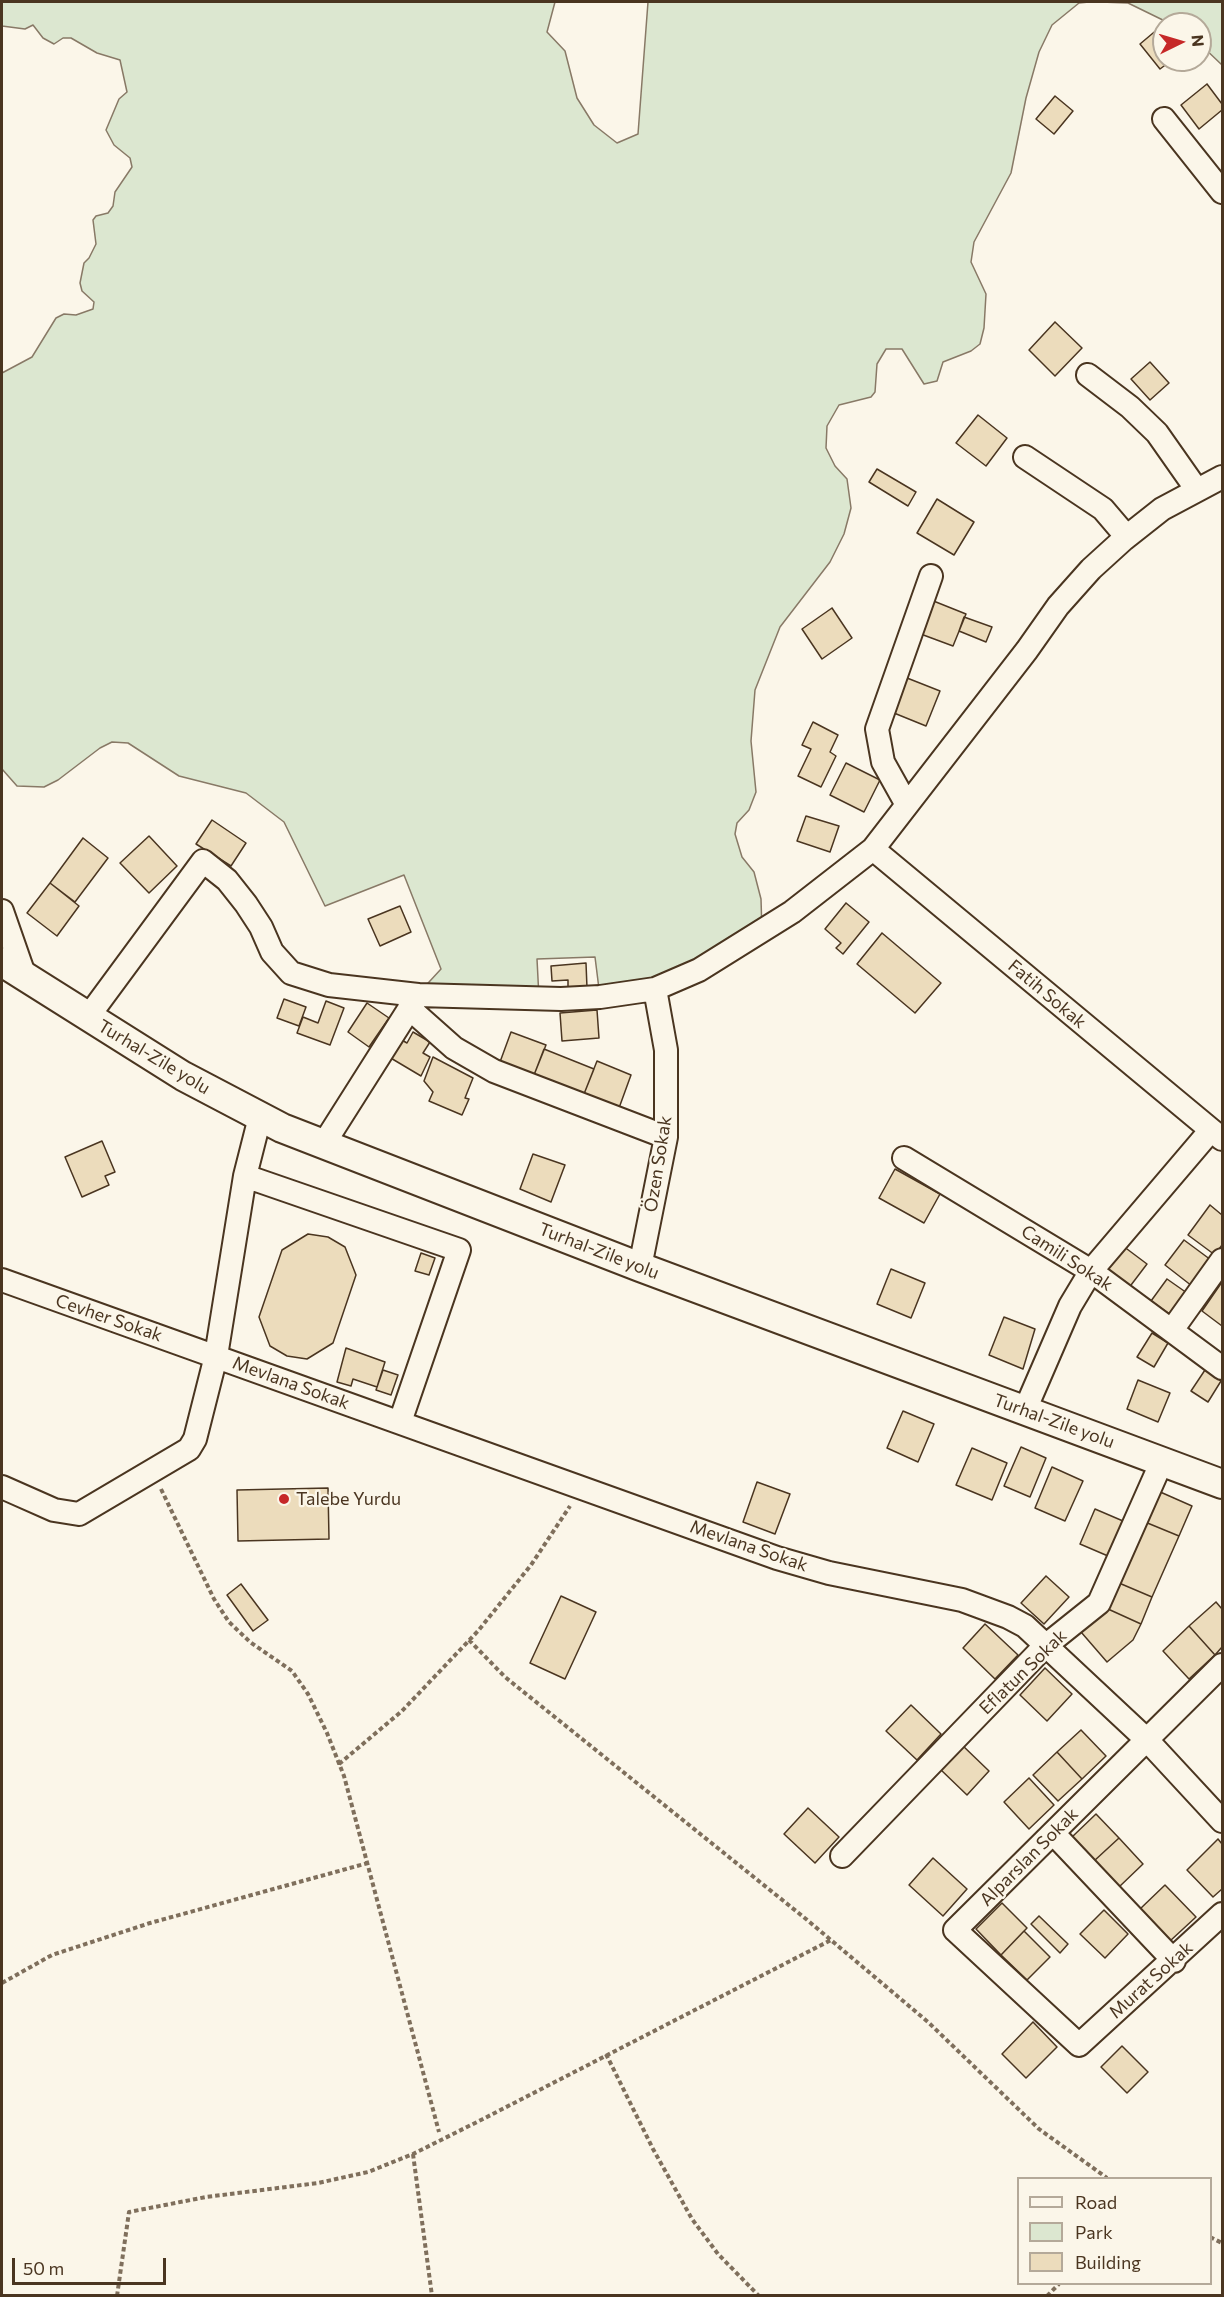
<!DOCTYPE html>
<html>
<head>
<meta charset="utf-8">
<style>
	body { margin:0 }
	#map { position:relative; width:1224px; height:2297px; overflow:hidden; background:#fbf6e9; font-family:Commissioner,sans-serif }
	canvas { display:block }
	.frame { position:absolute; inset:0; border:3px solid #4a3520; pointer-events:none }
	.legend { position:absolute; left:1017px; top:2177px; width:195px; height:108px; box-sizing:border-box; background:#fbf6e9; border:2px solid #b4a999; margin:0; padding:8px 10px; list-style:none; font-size:18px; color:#4a3520 }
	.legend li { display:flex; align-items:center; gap:12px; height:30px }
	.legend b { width:30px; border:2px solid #b4a999 }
	.north { position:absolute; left:1152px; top:12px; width:60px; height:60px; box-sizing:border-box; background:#fbf6e9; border:2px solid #b4a999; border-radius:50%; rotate:85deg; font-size:16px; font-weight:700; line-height:24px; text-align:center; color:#4a3520 }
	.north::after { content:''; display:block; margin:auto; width:21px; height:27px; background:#c62828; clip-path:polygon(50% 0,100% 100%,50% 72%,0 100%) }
	.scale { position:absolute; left:12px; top:2258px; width:154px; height:27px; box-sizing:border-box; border:3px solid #4a3520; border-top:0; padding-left:8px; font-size:18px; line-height:21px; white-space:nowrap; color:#4a3520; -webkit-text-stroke:4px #fbf6e9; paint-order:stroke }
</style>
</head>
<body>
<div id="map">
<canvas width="1224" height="2297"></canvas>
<div class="frame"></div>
<ul class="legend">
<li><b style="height:8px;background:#fbf6e9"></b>Road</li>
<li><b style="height:16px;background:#dce7d0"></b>Park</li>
<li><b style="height:16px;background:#ecdcbc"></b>Building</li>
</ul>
<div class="north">N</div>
<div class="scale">50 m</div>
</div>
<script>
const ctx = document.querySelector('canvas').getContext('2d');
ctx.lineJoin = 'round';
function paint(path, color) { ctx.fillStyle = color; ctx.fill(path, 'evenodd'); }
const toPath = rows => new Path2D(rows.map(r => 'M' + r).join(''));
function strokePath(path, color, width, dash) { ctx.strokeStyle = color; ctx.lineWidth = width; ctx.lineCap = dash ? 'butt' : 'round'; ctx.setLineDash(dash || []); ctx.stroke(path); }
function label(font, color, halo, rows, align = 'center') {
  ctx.font = font + ' Commissioner,sans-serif'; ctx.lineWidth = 4.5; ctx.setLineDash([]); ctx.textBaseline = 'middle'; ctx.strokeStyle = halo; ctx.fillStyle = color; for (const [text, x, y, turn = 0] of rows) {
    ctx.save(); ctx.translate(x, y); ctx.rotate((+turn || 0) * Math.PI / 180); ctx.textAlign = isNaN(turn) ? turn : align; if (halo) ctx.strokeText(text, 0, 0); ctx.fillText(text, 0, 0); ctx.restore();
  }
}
const green = toPath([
	[2,2,555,2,547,32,565,51,577,98,594,125,617,143,638,134,648,2,1089,2,1079,3,1052,25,1039,52,1026,98,1011,173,974,242,971,262,986,294,984,328,980,344,971,351,943,362,937,381,924,384,902,349,886,349,877,364,875,392,871,397,839,405,827,426,826,448,835,466,847,479,851,508,844,534,830,562,780,627,755,690,751,741,756,792,749,810,737,823,735,834,742,857,754,872,761,899,762,932,746,943,600,997,595,957,537,959,539,998,418,994,441,969,404,875,325,906,284,822,246,793,179,776,128,743,112,742,100,748,58,780,44,787,17,786,2,769,2,373,32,357,56,318,64,314,76,315,93,309,94,302,82,291,80,283,84,263,89,258,96,244,93,220,96,216,108,213,113,206,115,192,132,167,130,158,114,145,106,130,119,99,127,92,120,60,97,53,71,38,63,38,54,44,43,38,33,25,25,29,2,26,2,2],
	[1100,2,1222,2,1222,65,1200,44,1200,24,1171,24,1128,3,1100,2]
]);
const building = toPath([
	[1159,28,1164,34,1164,60,1172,60,1160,69,1140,44,1159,28],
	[1207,84,1222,104,1222,110,1199,129,1181,105,1207,84],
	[1055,96,1073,111,1054,134,1036,119,1055,96],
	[1055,322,1082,348,1055,376,1029,350,1055,322],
	[1150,362,1169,383,1150,400,1131,379,1150,362],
	[978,415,1007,438,986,466,956,443,978,415],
	[877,469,916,492,908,506,869,482,877,469],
	[937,499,974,522,954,555,917,533,937,499],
	[931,600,966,614,953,646,918,633,931,600],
	[832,608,852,638,822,659,802,629,832,608],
	[964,617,992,627,986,642,959,631,964,617],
	[902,676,940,691,926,726,889,711,902,676],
	[813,722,838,735,830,752,836,756,821,787,798,776,811,749,802,745,813,722],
	[846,763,880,780,864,812,830,795,846,763],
	[806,816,839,826,830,852,797,841,806,816],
	[212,820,246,843,231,866,196,844,212,820],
	[149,836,177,866,149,893,120,863,149,836],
	[83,838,108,858,75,902,50,883,83,838],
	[50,883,79,906,57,936,27,913,50,883],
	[846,903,869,922,843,954,836,948,841,943,825,929,846,903],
	[400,906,411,932,380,946,368,919,400,906],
	[882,933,941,983,915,1013,857,964,882,933],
	[586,963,587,988,568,989,568,980,552,981,551,966,586,963],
	[284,999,306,1007,299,1026,277,1018,284,999],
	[326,1001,344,1008,330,1045,297,1033,303,1017,318,1023,326,1001],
	[367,1003,389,1018,369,1047,348,1032,367,1003],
	[597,1010,599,1038,562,1041,560,1013,597,1010],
	[413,1032,430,1042,423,1053,430,1057,421,1076,389,1057,400,1039,407,1043,413,1032],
	[511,1032,546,1045,534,1075,500,1062,511,1032],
	[544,1049,594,1069,584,1094,534,1075,544,1049],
	[433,1057,473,1078,465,1098,469,1099,462,1115,429,1101,433,1092,424,1081,433,1057],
	[597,1061,631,1075,619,1108,584,1094,597,1061],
	[102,1141,115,1172,105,1176,109,1185,82,1197,65,1157,102,1141],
	[533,1154,565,1165,551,1202,520,1189,533,1154],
	[895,1169,940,1194,924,1223,879,1198,895,1169],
	[1210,1205,1222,1215,1222,1245,1215,1255,1188,1235,1210,1205],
	[308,1234,328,1237,345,1247,356,1275,333,1343,307,1359,287,1356,270,1346,259,1317,282,1250,308,1234],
	[1184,1240,1211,1260,1192,1286,1165,1265,1184,1240],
	[1123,1246,1147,1264,1128,1289,1104,1270,1123,1246],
	[421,1253,435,1258,429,1275,415,1271,421,1253],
	[891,1269,925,1283,911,1318,877,1304,891,1269],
	[1167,1279,1187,1293,1171,1315,1151,1301,1167,1279],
	[1222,1282,1222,1326,1202,1311,1222,1282],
	[1004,1317,1035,1329,1023,1369,989,1355,1004,1317],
	[1152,1333,1168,1343,1154,1367,1137,1357,1152,1333],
	[346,1348,385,1362,377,1387,353,1379,351,1386,337,1382,346,1348],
	[383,1370,398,1375,391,1395,376,1390,383,1370],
	[1205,1370,1221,1381,1208,1402,1191,1391,1205,1370],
	[1138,1380,1170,1393,1158,1422,1127,1409,1138,1380],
	[903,1411,934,1424,918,1462,887,1448,903,1411],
	[1021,1447,1046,1458,1030,1497,1004,1486,1021,1447],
	[972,1448,1007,1463,992,1500,956,1485,972,1448],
	[1052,1467,1083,1481,1065,1521,1035,1508,1052,1467],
	[757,1482,790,1494,775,1534,743,1522,757,1482],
	[328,1488,329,1539,238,1541,237,1490,328,1488],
	[1158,1491,1192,1506,1179,1536,1145,1522,1158,1491],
	[1095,1509,1123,1521,1108,1556,1080,1544,1095,1509],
	[1145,1522,1179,1536,1152,1597,1119,1583,1145,1522],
	[1046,1576,1069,1597,1044,1624,1021,1603,1046,1576],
	[1119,1583,1152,1597,1141,1624,1108,1609,1119,1583],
	[241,1584,268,1620,253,1631,227,1595,241,1584],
	[561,1596,596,1612,565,1679,530,1663,561,1596],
	[1216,1602,1222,1609,1222,1647,1215,1655,1189,1626,1216,1602],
	[1108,1609,1141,1624,1133,1640,1107,1662,1081,1632,1108,1609],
	[985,1624,1018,1655,995,1679,963,1648,985,1624],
	[1189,1626,1215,1655,1189,1679,1163,1651,1189,1626],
	[1045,1668,1072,1694,1047,1721,1020,1695,1045,1668],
	[911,1705,941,1734,917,1760,886,1731,911,1705],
	[1081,1730,1106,1756,1082,1779,1057,1752,1081,1730],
	[962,1745,989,1771,967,1795,940,1769,962,1745],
	[1057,1752,1082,1779,1058,1801,1033,1775,1057,1752],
	[1029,1778,1054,1805,1029,1829,1004,1802,1029,1778],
	[808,1808,839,1837,815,1863,784,1834,808,1808],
	[1096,1814,1119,1838,1094,1861,1072,1837,1096,1814],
	[1119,1838,1143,1864,1119,1887,1094,1861,1119,1838],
	[1218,1839,1222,1844,1222,1889,1213,1897,1187,1870,1218,1839],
	[933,1858,967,1889,943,1916,909,1885,933,1858],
	[1165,1885,1196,1917,1170,1941,1140,1909,1165,1885],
	[1002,1903,1027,1928,1001,1955,976,1929,1002,1903],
	[1104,1910,1128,1934,1105,1958,1080,1934,1104,1910],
	[1039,1916,1068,1944,1060,1953,1031,1924,1039,1916],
	[1024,1931,1050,1957,1027,1980,1001,1955,1024,1931],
	[1033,2022,1057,2047,1026,2078,1002,2054,1033,2022],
	[1122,2046,1148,2072,1127,2093,1101,2067,1122,2046]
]);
const path = toPath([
	[161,1489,214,1599,229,1622,250,1642,292,1671,308,1694,327,1733,344,1776,439,2132],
	[469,1640,505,1677,806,1919,928,2022,1039,2129,1107,2178],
	[339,1764,402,1711,478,1631,531,1565,570,1506],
	[2,1983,52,1955,150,1923,368,1863],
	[606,2054,653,2149,692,2219,718,2254,759,2296],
	[413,2154,432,2296],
	[1210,2237,1222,2243],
	[117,2296,129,2212,206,2197,318,2183,368,2172,413,2154,483,2119,831,1940],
	[1047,2296,1059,2284]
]);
const minor = toPath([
	[1164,119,1222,192],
	[1088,375,1130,407,1157,433,1197,490],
	[1025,457,1103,509,1126,536],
	[907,805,883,762,877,729,931,576],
	[873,849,1222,1139],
	[2,911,25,977],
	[409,1008,454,1048,494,1071,666,1137],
	[88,1017,203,861,227,880,246,904,261,927,272,952,291,973,329,985,418,995],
	[323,1145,418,995,561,999,600,997,655,989,699,970,792,912,873,849,1027,650,1058,606,1091,569,1124,539,1162,509,1222,477],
	[904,1158,1091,1271,1222,1368],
	[245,1176,459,1250,400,1422],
	[640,1267,666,1137,666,1050,655,989],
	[2,1280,777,1558,829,1573,962,1600,1008,1617,1025,1626,1147,1740,1222,1821],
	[1172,1330,1222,1260],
	[1025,1410,1070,1306,1091,1271,1211,1130],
	[2,1487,54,1510,79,1514,189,1449,195,1439,216,1356,245,1176,260,1117],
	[1222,1665,955,1930,1079,2045,1222,1914],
	[1053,1833,1174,1961],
	[842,1856,1044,1647,1099,1603,1162,1461]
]);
const major = toPath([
	[2,962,183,1076,282,1128,640,1267,1222,1484]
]);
const markers = [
	[284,1499,6,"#c62828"]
];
const streetNames = [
	["Fatih Sokak",1047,994,40],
	["Turhal-Zile yolu",154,1057,31],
	["Özen Sokak",658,1164,-81],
	["Turhal-Zile yolu",599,1251,21],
	["Camili Sokak",1067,1258,33],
	["Cevher Sokak",109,1318,19],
	["Mevlana Sokak",291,1383,20],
	["Turhal-Zile yolu",1054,1421,20],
	["Mevlana Sokak",749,1546,19],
	["Eflatun Sokak",1023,1672,-44],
	["Alparslan Sokak",1029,1857,-45],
	["Murat Sokak",1151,1980,-42]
];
const poiNames = [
	["Talebe Yurdu",296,1499]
];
paint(green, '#dce7d0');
strokePath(green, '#887966', 1.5);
paint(building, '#ecdcbc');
strokePath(building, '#4a3520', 1.5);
strokePath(minor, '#4a3520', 26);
strokePath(major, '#4a3520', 32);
strokePath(path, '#7f6f5c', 4, [4.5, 3]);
strokePath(minor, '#fbf6e9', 22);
strokePath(major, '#fbf6e9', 28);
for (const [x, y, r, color] of markers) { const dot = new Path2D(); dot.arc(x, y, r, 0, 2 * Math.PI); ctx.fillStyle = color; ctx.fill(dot); strokePath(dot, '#fbf6e9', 2); }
label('18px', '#4a3520', '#fbf6e9', streetNames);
label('18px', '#4a3520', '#fbf6e9', poiNames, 'left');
</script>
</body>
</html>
